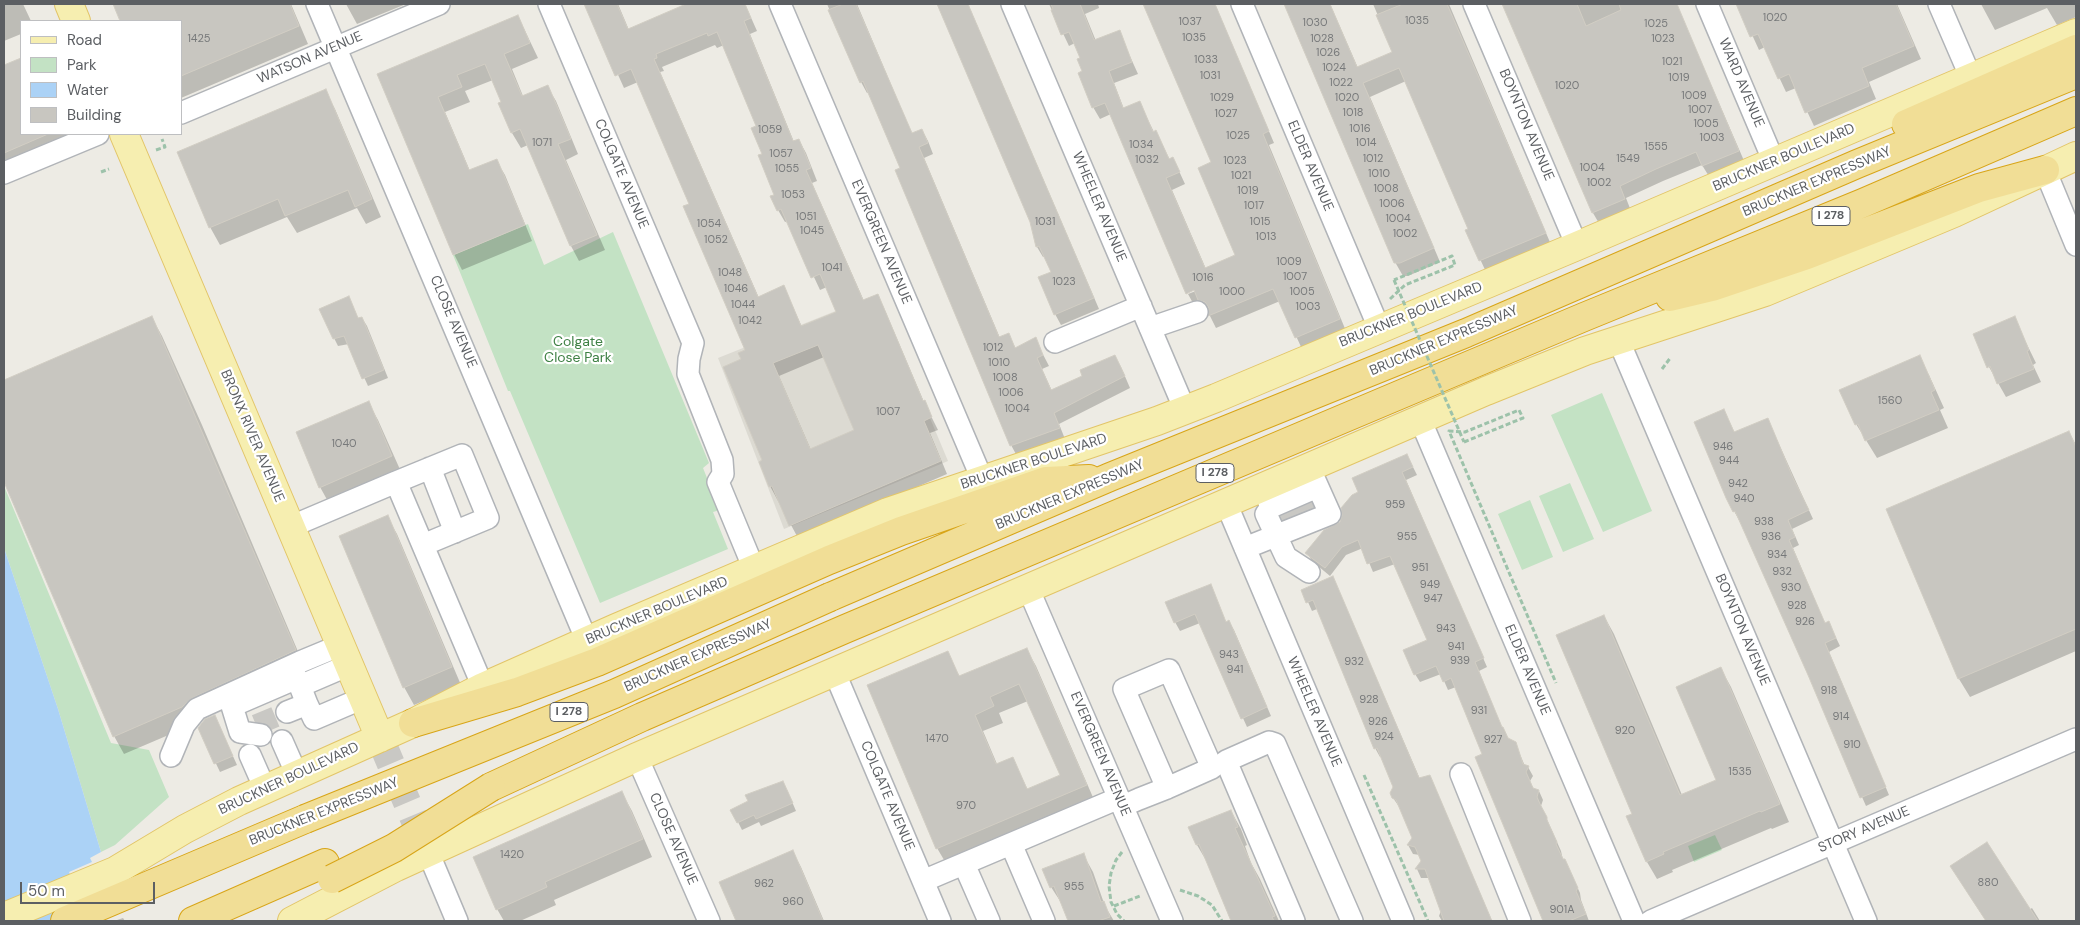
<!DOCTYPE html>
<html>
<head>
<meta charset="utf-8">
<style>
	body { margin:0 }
	#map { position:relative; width:2080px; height:925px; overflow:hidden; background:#edebe4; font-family:"DM Sans",sans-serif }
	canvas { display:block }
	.frame { position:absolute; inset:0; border:5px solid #5c5f63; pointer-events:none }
	.legend { position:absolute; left:20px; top:20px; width:162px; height:115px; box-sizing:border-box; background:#fff; border:1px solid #bebfc1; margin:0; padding:6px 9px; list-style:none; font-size:15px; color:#5c5f63 }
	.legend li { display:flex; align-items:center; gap:10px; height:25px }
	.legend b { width:25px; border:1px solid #bebfc1 }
	.scale { position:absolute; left:20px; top:882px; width:135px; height:22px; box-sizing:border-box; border:2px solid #5c5f63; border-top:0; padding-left:6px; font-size:15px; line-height:18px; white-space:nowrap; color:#5c5f63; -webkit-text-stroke:4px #fff; paint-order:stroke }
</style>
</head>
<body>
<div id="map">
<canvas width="2080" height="925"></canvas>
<div class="frame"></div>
<ul class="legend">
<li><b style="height:6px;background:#f6eeb0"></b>Road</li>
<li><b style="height:14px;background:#c3e2c4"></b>Park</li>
<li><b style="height:14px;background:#abd2f6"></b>Water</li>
<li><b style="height:14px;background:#c8c6c0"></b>Building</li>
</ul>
<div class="scale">50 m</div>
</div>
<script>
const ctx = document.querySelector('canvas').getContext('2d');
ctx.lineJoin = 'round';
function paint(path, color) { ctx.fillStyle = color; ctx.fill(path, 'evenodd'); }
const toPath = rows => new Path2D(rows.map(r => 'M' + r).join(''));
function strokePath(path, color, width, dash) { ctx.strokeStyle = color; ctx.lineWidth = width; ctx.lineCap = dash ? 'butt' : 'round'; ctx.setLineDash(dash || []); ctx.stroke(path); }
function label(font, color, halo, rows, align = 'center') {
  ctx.font = font + ' "DM Sans",sans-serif'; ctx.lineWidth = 4.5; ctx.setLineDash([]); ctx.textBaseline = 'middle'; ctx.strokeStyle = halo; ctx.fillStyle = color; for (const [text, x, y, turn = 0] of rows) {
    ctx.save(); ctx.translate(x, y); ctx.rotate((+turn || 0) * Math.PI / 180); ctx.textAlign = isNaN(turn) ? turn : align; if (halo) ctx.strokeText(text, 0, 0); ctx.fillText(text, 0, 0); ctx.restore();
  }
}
const education = toPath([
	[878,294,948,461,784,529,718,358]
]);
const green = toPath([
	[528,224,544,265,613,232,709,463,703,468,720,510,713,512,728,549,600,603,510,391,508,391,453,255],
	[1602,393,1652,511,1603,532,1551,415],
	[1570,483,1594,539,1563,552,1539,496],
	[4,486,111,743,149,750,169,797,115,845,101,852,58,709,4,548],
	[1530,500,1553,557,1522,570,1498,514],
	[1715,835,1722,850,1694,862,1688,846]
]);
const water = toPath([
	[4,548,58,709,101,852,90,858,92,862,69,872,90,921,4,921]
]);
const shadow = toPath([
	[4,4,23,4,31,21,21,21,21,34,4,41],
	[114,4,291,4,308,44,181,98,181,21,122,21],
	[346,4,406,4,357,24],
	[586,4,618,4,629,30,689,4,745,4,757,31,750,34,794,142,799,140,806,153,817,181,812,183,864,301,877,296,884,308,924,402,938,430,930,433,947,474,798,538,770,486,742,360,747,350,691,205,638,82,624,88],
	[715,45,717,48,724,45,758,127,778,210,785,222,788,221,820,290,827,287,837,312,802,327,784,287,759,298,660,72,664,71,662,67],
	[824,357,855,431,811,450,779,376],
	[827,4,857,4,912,134,922,130,928,141,933,154,924,158,1000,338,1009,335,1016,349,1035,339,1049,366,1042,369,1052,391,1084,377,1115,356,1121,367,1130,388,1059,424,1065,439,1017,456,1011,445,902,169,869,92,867,93,861,82],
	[938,4,968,4,1099,309,1061,325,1055,314,1052,273,1045,256,1043,257,1037,247,1031,222],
	[1049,4,1098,4,1099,8,1085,14,1096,41,1119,32,1138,74,1114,83,1124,109,1139,102,1154,132,1156,132,1170,160,1173,159,1179,171,1185,184,1172,190,1206,269,1236,256,1212,163,1145,4,1215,4,1274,143,1269,145,1346,331,1302,349,1280,301,1216,328,1210,316,1210,313,1206,311,1201,302,1194,305,1188,294,1201,289,1111,114,1100,119,1093,107,1082,59,1075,43,1069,46],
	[1285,4,1330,4,1358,68,1394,53,1373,4,1449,4,1552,247,1487,274,1467,231,1470,230,1406,81,1370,97,1440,262,1408,276,1403,276,1395,262],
	[1504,4,1676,4,1745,163,1710,178,1702,165,1663,181,1626,198,1631,211,1600,225,1593,213],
	[1738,4,1897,4,1921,59,1869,82,1876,99,1814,126,1796,88,1786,92,1765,47,1759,50],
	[1981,4,2076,4,2076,17,2057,25,2047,8,1995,30],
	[518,16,538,58,512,69,523,96,547,86,556,101,578,154,566,160,605,250,579,261,571,246,528,145,521,148,512,133,499,104,503,103,493,80,465,91,470,102,445,112,470,171,496,160,505,175,532,241,462,270,454,254,379,75],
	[21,59,21,134,78,134,4,175,4,67],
	[325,91,335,109,381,217,366,224,357,208,297,233,287,217,220,245,210,227],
	[349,298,359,320,362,318,367,326,388,378,368,386,349,344,338,346,334,338],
	[152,318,162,336,202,425,305,668,202,715,192,725,124,754,114,736,4,478,4,381],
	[2014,318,2036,363,2033,365,2041,382,2006,397,1989,367,1975,334],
	[1919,357,1929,375,1944,408,1940,410,1948,428,1877,458,1856,424],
	[368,402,378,420,402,474,330,505,320,487],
	[1728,419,1735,433,1768,420,1813,519,1792,529,1799,545,1793,548,1825,624,1829,623,1840,646,1829,652,1889,795,1866,806,1740,519,1739,520,1734,511],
	[2069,432,2076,445,2076,651,1970,697,1959,679,1887,510],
	[1407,455,1417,475,1406,480,1487,667,1479,671,1502,729,1509,740,1515,743,1525,766,1528,767,1533,776,1530,781,1534,790,1539,791,1543,800,1541,806,1561,851,1563,860,1569,869,1580,893,1581,900,1589,921,1545,921,1477,758,1484,755,1456,687,1448,690,1441,674,1420,682,1415,674,1429,641,1395,564,1373,572,1363,548,1346,555,1330,576,1312,561,1307,553,1341,523,1360,493],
	[1311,505,1314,511,1286,523,1283,517],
	[387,517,397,534,461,685,414,705,404,687],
	[1333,578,1420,779,1429,776,1434,785,1492,921,1442,921,1439,916,1442,908,1430,878,1421,878,1417,869,1422,861,1420,855,1413,854,1408,845,1413,838,1400,808,1393,798,1395,787,1382,756,1380,757,1375,748,1317,609,1312,611,1308,602],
	[1210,585,1226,623,1229,622,1234,630,1271,716,1247,727,1200,623,1180,631,1175,622],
	[1604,616,1614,634,1682,795,1717,781,1721,669,1731,687,1789,822,1772,829,1771,828,1672,870,1673,872,1657,879,1647,862,1633,814],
	[1027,650,1036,666,1095,802,947,865,937,848,947,653,960,677],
	[1028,701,1062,776,1028,790,1012,758,997,764,983,731,1003,723,999,713],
	[219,725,237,765,220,772,199,728],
	[787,790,796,811,761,826,759,822,742,830,732,810],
	[622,793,632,811,652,857,554,900,556,905,520,921,504,921,497,909],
	[1231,811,1241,829,1247,845,1245,846,1251,863,1260,879,1279,921,1231,921,1207,862,1197,845],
	[793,852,801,867,824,921,737,921,721,882],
	[1083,854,1093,872,1105,906,1114,921,1069,921,1062,904,1051,887],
	[1962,884,2029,910,2032,908,2040,921,1986,921],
	[123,918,125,921,114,921]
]);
const building = toPath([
	[113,4,290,4,299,26,181,76,181,21,120,21,113,4],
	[584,4,617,4,628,29,686,4,745,4,751,18,744,21,793,141,799,139,811,168,806,170,863,300,878,294,923,401,925,400,932,417,924,421,941,461,789,526,772,486,769,487,759,462,762,460,723,367,741,359,738,353,745,350,683,206,689,204,631,69,615,76,584,4],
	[717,32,756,126,751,128,762,154,758,155,774,195,770,196,777,211,781,209,811,278,820,274,836,312,801,326,784,285,758,297,654,59,657,58,656,54,707,33,708,36,717,32],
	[818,345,854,430,810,449,773,363,818,345],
	[843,4,856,4,912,133,922,129,928,143,919,147,999,337,1009,333,1015,348,1036,337,1043,355,1037,358,1051,390,1082,376,1080,370,1115,355,1125,376,1054,413,1060,428,1010,446,895,170,900,168,863,81,860,83,828,10,843,4],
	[937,4,968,4,1094,298,1054,315,1038,277,1051,272,1039,246,1036,247,1030,222,937,4],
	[1051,4,1080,4,1094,40,1120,30,1132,62,1109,71,1123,108,1140,101,1153,132,1156,130,1169,159,1173,157,1180,172,1166,178,1205,268,1235,255,1198,168,1211,162,1143,4,1215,4,1269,131,1263,134,1340,319,1295,338,1273,289,1208,316,1209,308,1205,302,1198,300,1194,290,1186,294,1105,103,1092,108,1078,73,1082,71,1077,59,1080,58,1069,32,1061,35,1051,10,1053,9,1051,4],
	[1284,4,1330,4,1357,67,1392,52,1376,15,1403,4,1447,4,1546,233,1479,261,1465,230,1468,229,1399,68,1363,83,1434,248,1400,263,1394,263,1284,4],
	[1502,4,1577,4,1586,26,1621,10,1619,4,1677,4,1739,151,1702,166,1696,152,1656,169,1620,186,1625,199,1592,213,1502,4],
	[1736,4,1896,4,1914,46,1862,68,1869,86,1805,113,1789,74,1778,79,1758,34,1750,37,1736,4],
	[518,15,530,43,504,54,522,96,548,85,571,139,558,144,597,235,570,246,520,129,511,133,498,103,501,102,485,64,457,75,462,87,438,97,469,170,497,159,525,225,453,255,377,74,518,15],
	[21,58,21,134,48,134,4,153,4,65,21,58],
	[326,89,372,199,355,207,348,190,285,216,278,199,209,228,177,152,326,89],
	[349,296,358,318,362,317,384,370,362,379,344,336,333,339,319,309,349,296],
	[152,316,296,650,192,698,182,707,113,737,4,482,4,380,152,316],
	[2015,316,2029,350,2027,351,2034,369,1997,384,1990,366,1987,368,1973,334,2015,316],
	[1920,355,1935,390,1931,392,1939,410,1865,441,1858,424,1855,425,1839,390,1920,355],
	[369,401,392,456,319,488,296,432,369,401],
	[1724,409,1734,432,1768,418,1793,478,1809,510,1788,520,1795,537,1789,540,1825,623,1829,621,1836,638,1825,643,1886,787,1860,798,1808,675,1735,511,1733,512,1726,498,1694,422,1724,409],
	[2069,431,2076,447,2076,629,1958,679,1886,509,2069,431],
	[1407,454,1413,467,1402,472,1484,658,1475,662,1502,727,1503,727,1508,738,1516,742,1523,764,1529,766,1526,772,1533,788,1539,790,1537,797,1540,804,1547,817,1547,820,1557,842,1556,844,1563,859,1565,859,1578,888,1576,891,1586,914,1569,921,1543,921,1475,757,1482,754,1451,678,1443,682,1436,666,1414,675,1413,673,1403,650,1427,640,1390,556,1367,564,1358,540,1342,547,1325,568,1305,553,1324,530,1340,522,1342,515,1341,508,1352,495,1358,492,1352,478,1407,454],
	[1311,503,1313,507,1282,520,1281,516,1311,503],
	[388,515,452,667,403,688,339,536,388,515],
	[1333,576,1419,778,1430,775,1492,921,1444,921,1425,869,1415,869,1421,861,1415,847,1407,845,1412,838,1396,800,1392,798,1390,793,1393,787,1377,748,1374,749,1313,600,1306,603,1301,590,1333,576],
	[1211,584,1226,622,1229,620,1267,707,1241,719,1195,614,1174,623,1165,602,1211,584],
	[1604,615,1680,795,1716,780,1676,687,1721,667,1780,804,1761,812,1760,811,1663,852,1664,854,1646,862,1626,816,1632,814,1556,635,1604,615],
	[1027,648,1087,785,936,849,867,685,948,651,959,676,1027,648],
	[1019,684,1060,775,1027,789,1013,757,996,764,975,715,994,706,990,697,1019,684],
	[215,715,233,756,214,764,198,728,205,719,215,715],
	[783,781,793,803,756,819,754,815,737,823,730,810,748,801,745,795,783,781],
	[622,791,643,839,545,882,547,887,496,910,473,857,622,791],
	[1231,810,1238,827,1235,828,1275,916,1272,917,1274,921,1231,921,1199,844,1196,845,1188,827,1231,810],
	[1987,842,2038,921,1986,921,1950,866,1987,842],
	[793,850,823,921,736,921,719,882,793,850],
	[1084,853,1101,902,1104,901,1110,917,1098,921,1068,921,1054,886,1050,888,1042,869,1084,853]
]);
const minorTunnel = toPath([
	[1302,497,1309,512],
	[1285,505,1291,520],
	[256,725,287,712]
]);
const majorTunnel = toPath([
	[380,738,428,852]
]);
const path = toPath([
	[156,150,165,147,162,139],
	[101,172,109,169],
	[1390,299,1405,285,1455,265,1452,256,1394,280],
	[1662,369,1671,357],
	[1464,442,1523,418,1519,410,1465,432,1449,431,1556,683],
	[1364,775,1428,921],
	[1122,852,1116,860,1111,873,1109,886,1111,902,1117,914,1124,921],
	[1180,890,1198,896,1212,905,1222,921],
	[1114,906,1140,896]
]);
const minor = toPath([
	[317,4,587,641],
	[549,4,693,343,689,359,688,374,722,460,723,474,718,482,754,569],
	[780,4,982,479],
	[1012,4,1185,410],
	[1242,4,1379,328],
	[1474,4,1577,246],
	[1707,4,1774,162],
	[1939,4,1971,78],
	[181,113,439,4],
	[2045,170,2076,245],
	[4,173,98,134],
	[1150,328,1197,312],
	[1618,339,1866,921],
	[1055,342,1141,306],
	[1420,419,1634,921],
	[430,468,455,532],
	[396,482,462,455,488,518,423,545],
	[1263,487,1271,507,1266,514,1286,557,1309,572],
	[1226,503,1403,921],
	[1271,507,1317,487],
	[290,527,396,482,483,687],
	[1245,548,1330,514,1309,467],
	[1028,588,1172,921],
	[834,671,940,921],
	[307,704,314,719,363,698],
	[287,712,307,704,300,686,349,665],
	[240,732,232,706,297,678,300,686],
	[240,732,261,735],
	[282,741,297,775],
	[250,755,265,789],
	[171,756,184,725,197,709,300,662,341,645],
	[637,757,709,921],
	[1461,774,1520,921],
	[1123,806,1139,799,1167,788,1212,768,1169,670,1124,689,1167,788],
	[1011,844,1044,921],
	[428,852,457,921],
	[964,864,989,921],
	[923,881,1119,798],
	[1294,921,1226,761,1269,742,1275,744,1352,921],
	[1651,921,2076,739]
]);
const major = toPath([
	[69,4,76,21],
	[124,134,380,738],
	[4,917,115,871,185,829,239,801,413,723,483,687,616,628,888,512,1157,421,1216,398,1577,246,2076,33],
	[292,921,396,867,637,757,1486,391,1585,351,1765,292,1954,213,2076,156]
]);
const highway = toPath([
	[1906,124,2076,49],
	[1670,297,1712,287,1807,255,1979,188,2045,170],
	[830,597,1110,477,1466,333,1857,164,2076,74],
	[413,723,517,692,597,662,829,560,901,531,1046,481,1089,479],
	[491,787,642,717,845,629,1584,317,1863,203,2076,111],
	[65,921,305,819],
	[193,921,325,863]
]);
const pathBridge = toPath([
	[1394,280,1464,442]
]);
const highwayBridge = toPath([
	[305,819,614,694,830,597],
	[332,879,394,848,491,787]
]);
const numberNames = [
	["1020",1775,18],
	["1035",1417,21],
	["1037",1190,22],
	["1030",1315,23],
	["1025",1656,24],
	["1035",1194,38],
	["1425",199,39],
	["1028",1322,39],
	["1023",1663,39],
	["1026",1328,53],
	["1033",1206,60],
	["1021",1672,62],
	["1024",1334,68],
	["1031",1210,76],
	["1019",1679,78],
	["1022",1341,83],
	["1020",1567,86],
	["1009",1694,96],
	["1029",1222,98],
	["1020",1347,98],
	["1007",1700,110],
	["1018",1353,113],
	["1027",1226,114],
	["1005",1706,124],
	["1016",1360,129],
	["1059",770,130],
	["1025",1238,136],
	["1003",1712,138],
	["1071",542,143],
	["1014",1366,143],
	["1034",1141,145],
	["1555",1656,147],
	["1057",781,154],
	["1012",1373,159],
	["1549",1628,159],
	["1032",1147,160],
	["1023",1235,161],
	["1004",1592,168],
	["1055",787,169],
	["1010",1379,174],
	["1021",1241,176],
	["1002",1599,183],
	["1008",1386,189],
	["1019",1248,191],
	["1053",793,195],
	["1006",1392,204],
	["1017",1254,206],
	["1051",806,217],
	["1004",1398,219],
	["1031",1045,222],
	["1015",1260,222],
	["1054",709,224],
	["1045",812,231],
	["1002",1405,234],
	["1013",1266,237],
	["1052",716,240],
	["1009",1289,262],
	["1041",832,268],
	["1048",730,273],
	["1007",1295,277],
	["1016",1203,278],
	["1023",1064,282],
	["1046",736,289],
	["1000",1232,292],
	["1005",1302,292],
	["1044",743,305],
	["1003",1308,307],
	["1042",750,321],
	["1012",993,348],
	["1010",999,363],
	["1008",1005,378],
	["1006",1011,393],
	["1560",1890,401],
	["1004",1017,409],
	["1007",888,412],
	["1040",344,444],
	["946",1723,447],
	["944",1729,461],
	["942",1738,484],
	["940",1744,499],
	["959",1395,505],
	["938",1764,522],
	["955",1407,537],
	["936",1771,537],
	["934",1777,555],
	["951",1420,568],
	["932",1782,572],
	["949",1430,585],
	["930",1791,588],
	["947",1433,599],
	["928",1797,606],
	["926",1805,622],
	["943",1446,629],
	["941",1456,647],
	["943",1229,655],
	["939",1460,661],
	["932",1354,662],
	["941",1235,670],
	["918",1829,691],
	["928",1369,700],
	["931",1479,711],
	["914",1841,717],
	["926",1378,722],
	["920",1625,731],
	["924",1384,737],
	["1470",937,739],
	["927",1493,740],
	["910",1852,745],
	["1535",1740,772],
	["970",966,806],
	["1420",512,855],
	["880",1988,883],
	["962",764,884],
	["955",1074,887],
	["960",793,902],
	["901A",1562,910]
];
const shields = [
	[1831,216,38],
	[1215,473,38],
	[569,712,38]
];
const shieldNames = [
	["I 278",1831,216],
	["I 278",1215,473],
	["I 278",569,712]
];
const streetNames = [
	["WATSON AVENUE",310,58,-23],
	["WARD AVENUE",1741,83,67],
	["BOYNTON AVENUE",1526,125,67],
	["BRUCKNER BOULEVARD",1784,158,-23],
	["ELDER AVENUE",1310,166,67],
	["COLGATE AVENUE",621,174,67],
	["BRUCKNER EXPRESSWAY",1817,182,-23],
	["WHEELER AVENUE",1099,207,67],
	["EVERGREEN AVENUE",881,242,67],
	["BRUCKNER BOULEVARD",1411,315,-22],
	["CLOSE AVENUE",453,322,67],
	["BRUCKNER EXPRESSWAY",1444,341,-23],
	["BRONX RIVER AVENUE",252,436,67],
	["BRUCKNER BOULEVARD",1034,462,-18],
	["BRUCKNER EXPRESSWAY",1070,495,-23],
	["BRUCKNER BOULEVARD",657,611,-23],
	["BOYNTON AVENUE",1742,630,67],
	["BRUCKNER EXPRESSWAY",698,656,-24],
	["ELDER AVENUE",1527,670,67],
	["WHEELER AVENUE",1314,712,67],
	["EVERGREEN AVENUE",1100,754,67],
	["BRUCKNER BOULEVARD",289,779,-25],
	["COLGATE AVENUE",887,796,67],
	["BRUCKNER EXPRESSWAY",324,812,-22],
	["STORY AVENUE",1864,830,-23],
	["CLOSE AVENUE",673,839,66]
];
const parkNames = [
	["Colgate",578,342],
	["Close Park",578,358]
];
paint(education, '#dcdad2');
paint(green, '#c3e2c4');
paint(water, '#abd2f6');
paint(shadow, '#0003');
paint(building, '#c8c6c0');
strokePath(building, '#d1cdc3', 1);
strokePath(minorTunnel, '#c9c8c4', 21, [21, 11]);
strokePath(majorTunnel, '#c9c8c4', 28, [28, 14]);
strokePath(minor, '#b1b4b8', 24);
strokePath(major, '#e2c568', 30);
strokePath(highway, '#d8a518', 30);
strokePath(path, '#9dc2aa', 3, [5, 2.5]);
strokePath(minor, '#fff', 21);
strokePath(major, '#f6eeb0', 28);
strokePath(highway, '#f1de96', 28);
strokePath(highwayBridge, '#d8a518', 30, []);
strokePath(pathBridge, '#9dc2aa', 3, [5, 2.5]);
strokePath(highwayBridge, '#f1de96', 28);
label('11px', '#77797a', null, numberNames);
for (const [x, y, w] of shields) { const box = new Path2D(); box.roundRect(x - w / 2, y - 9.5, w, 19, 4); ctx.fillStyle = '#fff'; ctx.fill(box); strokePath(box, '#5c5f63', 1); }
label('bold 12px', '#5c5f63', null, shieldNames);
label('14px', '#5c5f63', '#fff', streetNames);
label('14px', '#3e8044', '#fff', parkNames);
</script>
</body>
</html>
